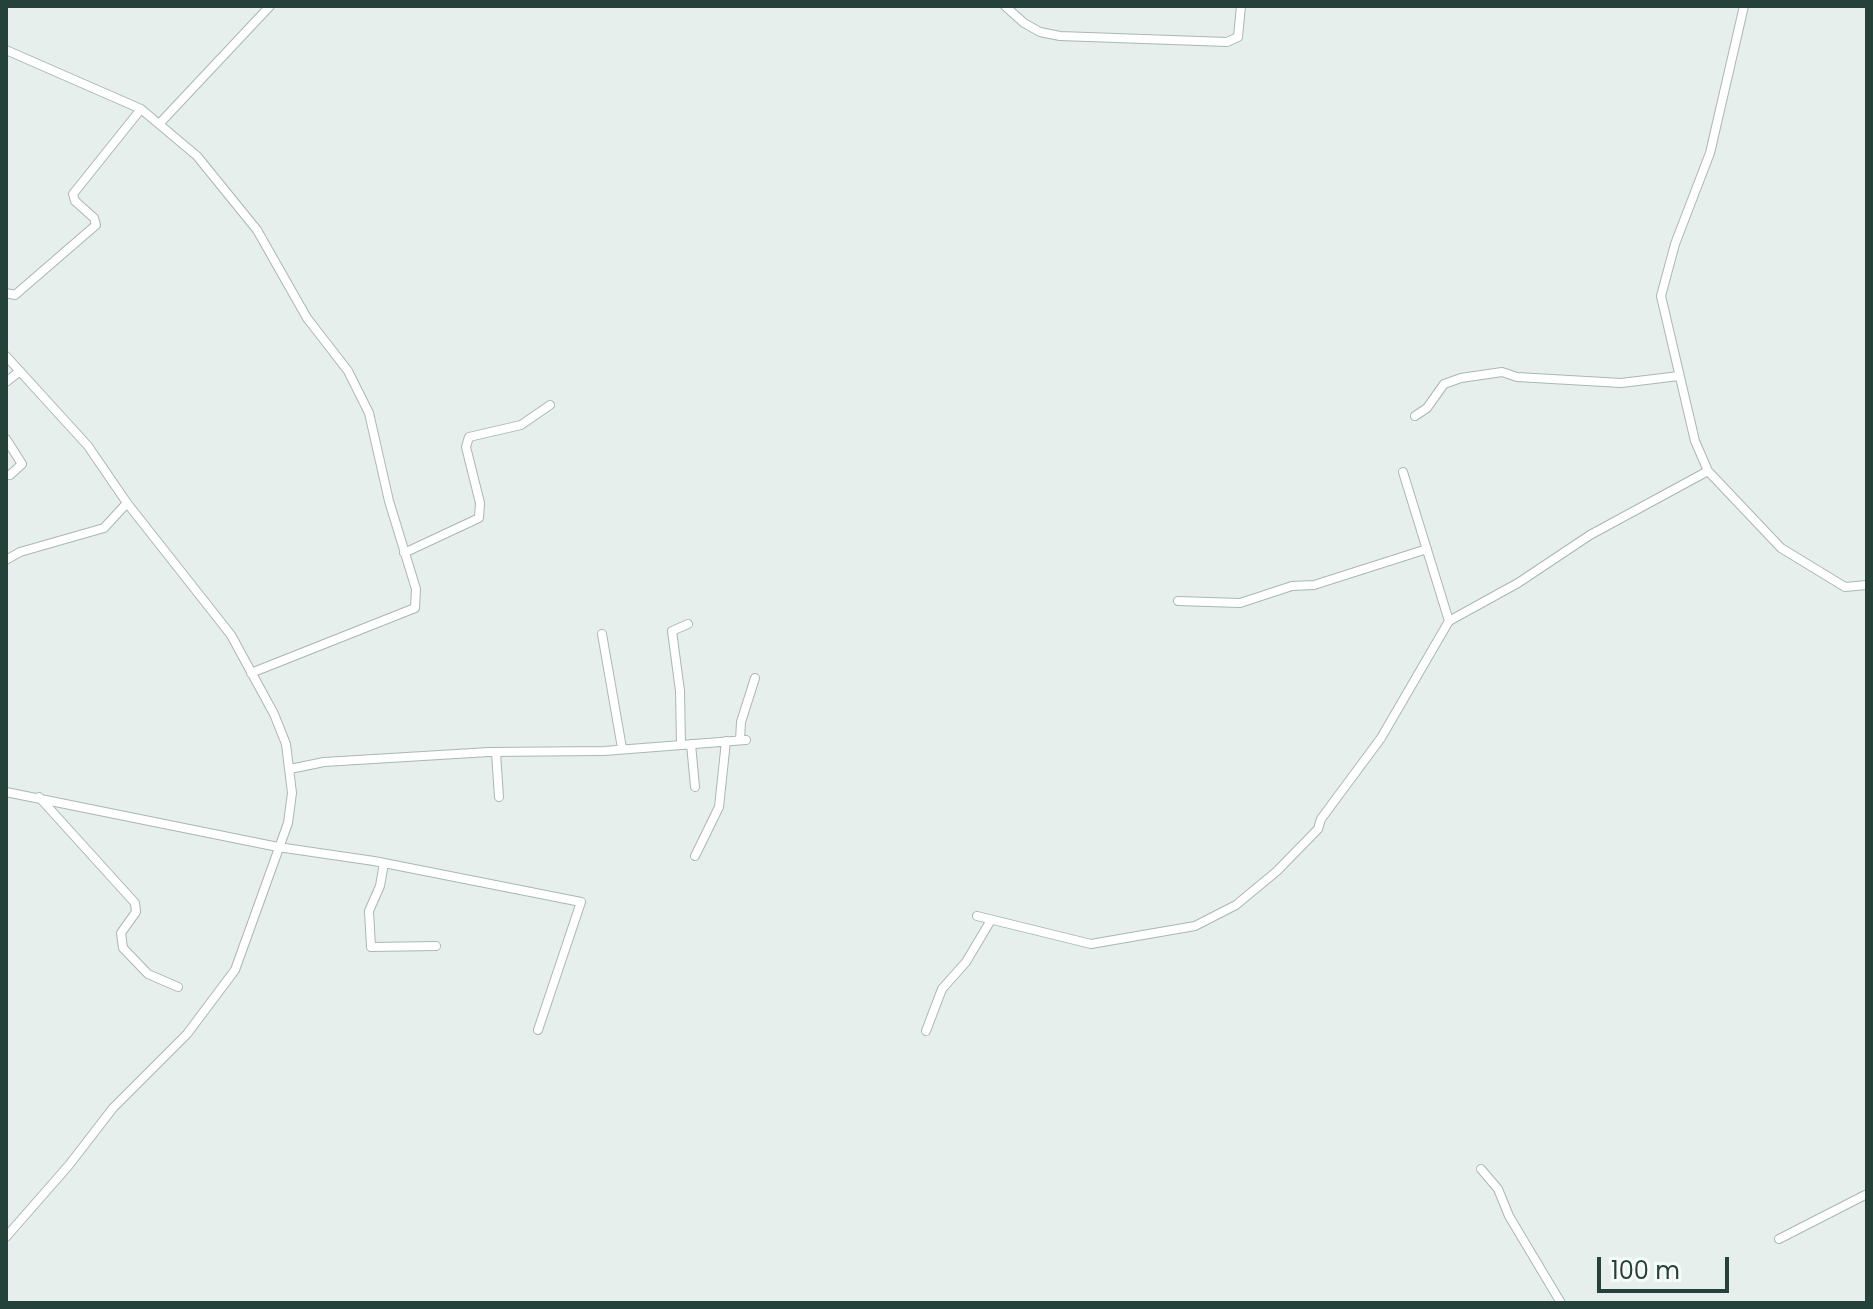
<!DOCTYPE html>
<html>
<head>
<meta charset="utf-8">
<style>
	body { margin:0 }
	#map { position:relative; width:1873px; height:1309px; overflow:hidden; background:#e6efeb; font-family:Poppins,sans-serif }
	canvas { display:block }
	.frame { position:absolute; inset:0; border:8px solid #24423a; pointer-events:none }
	.scale { position:absolute; left:1597px; top:1257px; width:132px; height:36px; box-sizing:border-box; border:4px solid #24423a; border-top:0; padding-left:10px; font-size:24px; line-height:28px; white-space:nowrap; color:#24423a; -webkit-text-stroke:6px #f7fbf9; paint-order:stroke }
</style>
</head>
<body>
<div id="map">
<canvas width="1873" height="1309"></canvas>
<div class="frame"></div>
<div class="scale">100 m</div>
</div>
<script>
const ctx = document.querySelector('canvas').getContext('2d');
ctx.lineJoin = 'round';
const toPath = rows => new Path2D(rows.map(r => 'M' + r).join(''));
function strokePath(path, color, width, dash) { ctx.strokeStyle = color; ctx.lineWidth = width; ctx.lineCap = dash ? 'butt' : 'round'; ctx.setLineDash(dash || []); ctx.stroke(path); }
const minor = toPath([
	[1005,6,1024,23,1040,32,1060,36,1227,42,1238,37,1241,6],
	[6,50,141,109,197,156,257,230,307,318,348,371,369,413,389,501,416,589,415,608,251,673],
	[161,122,270,6],
	[6,293,15,295,96,225,94,218,75,201,73,194,141,109],
	[6,356,88,446,127,503,231,635,274,714,286,744,292,793,288,823,235,970,187,1034,113,1108,69,1165,6,1237],
	[6,382,20,371],
	[1415,416,1427,408,1444,384,1461,378,1502,372,1517,377,1621,383,1679,376],
	[6,439,22,464,10,475],
	[1708,471,1781,548,1845,587,1867,585],
	[1403,472,1449,621],
	[404,553,479,518,480,503,466,447,469,437,521,425,550,405],
	[6,560,20,552,104,528,127,503],
	[1178,601,1240,603,1292,586,1314,585,1427,549],
	[602,634,622,748],
	[740,740,741,722,755,678],
	[691,744,695,787],
	[681,745,680,691,672,631,688,624],
	[496,753,499,797],
	[290,769,324,762,489,752,604,751,746,740],
	[6,792,278,847,374,861,581,902,538,1030],
	[39,797,135,903,136,912,121,933,123,948,148,974,178,987],
	[695,856,719,807,726,741],
	[384,863,380,886,369,911,371,947,436,946],
	[977,916,1091,944,1195,926,1236,905,1277,871,1318,829,1321,819,1381,738,1449,621,1518,583,1590,535,1708,471,1695,441,1661,296,1675,244,1710,153,1744,6],
	[926,1031,942,989,966,962,991,920],
	[1481,1169,1498,1189,1509,1216,1561,1303],
	[1779,1239,1867,1194]
]);
strokePath(minor, '#a8b8b2', 10);
strokePath(minor, '#fff', 8);
</script>
</body>
</html>
